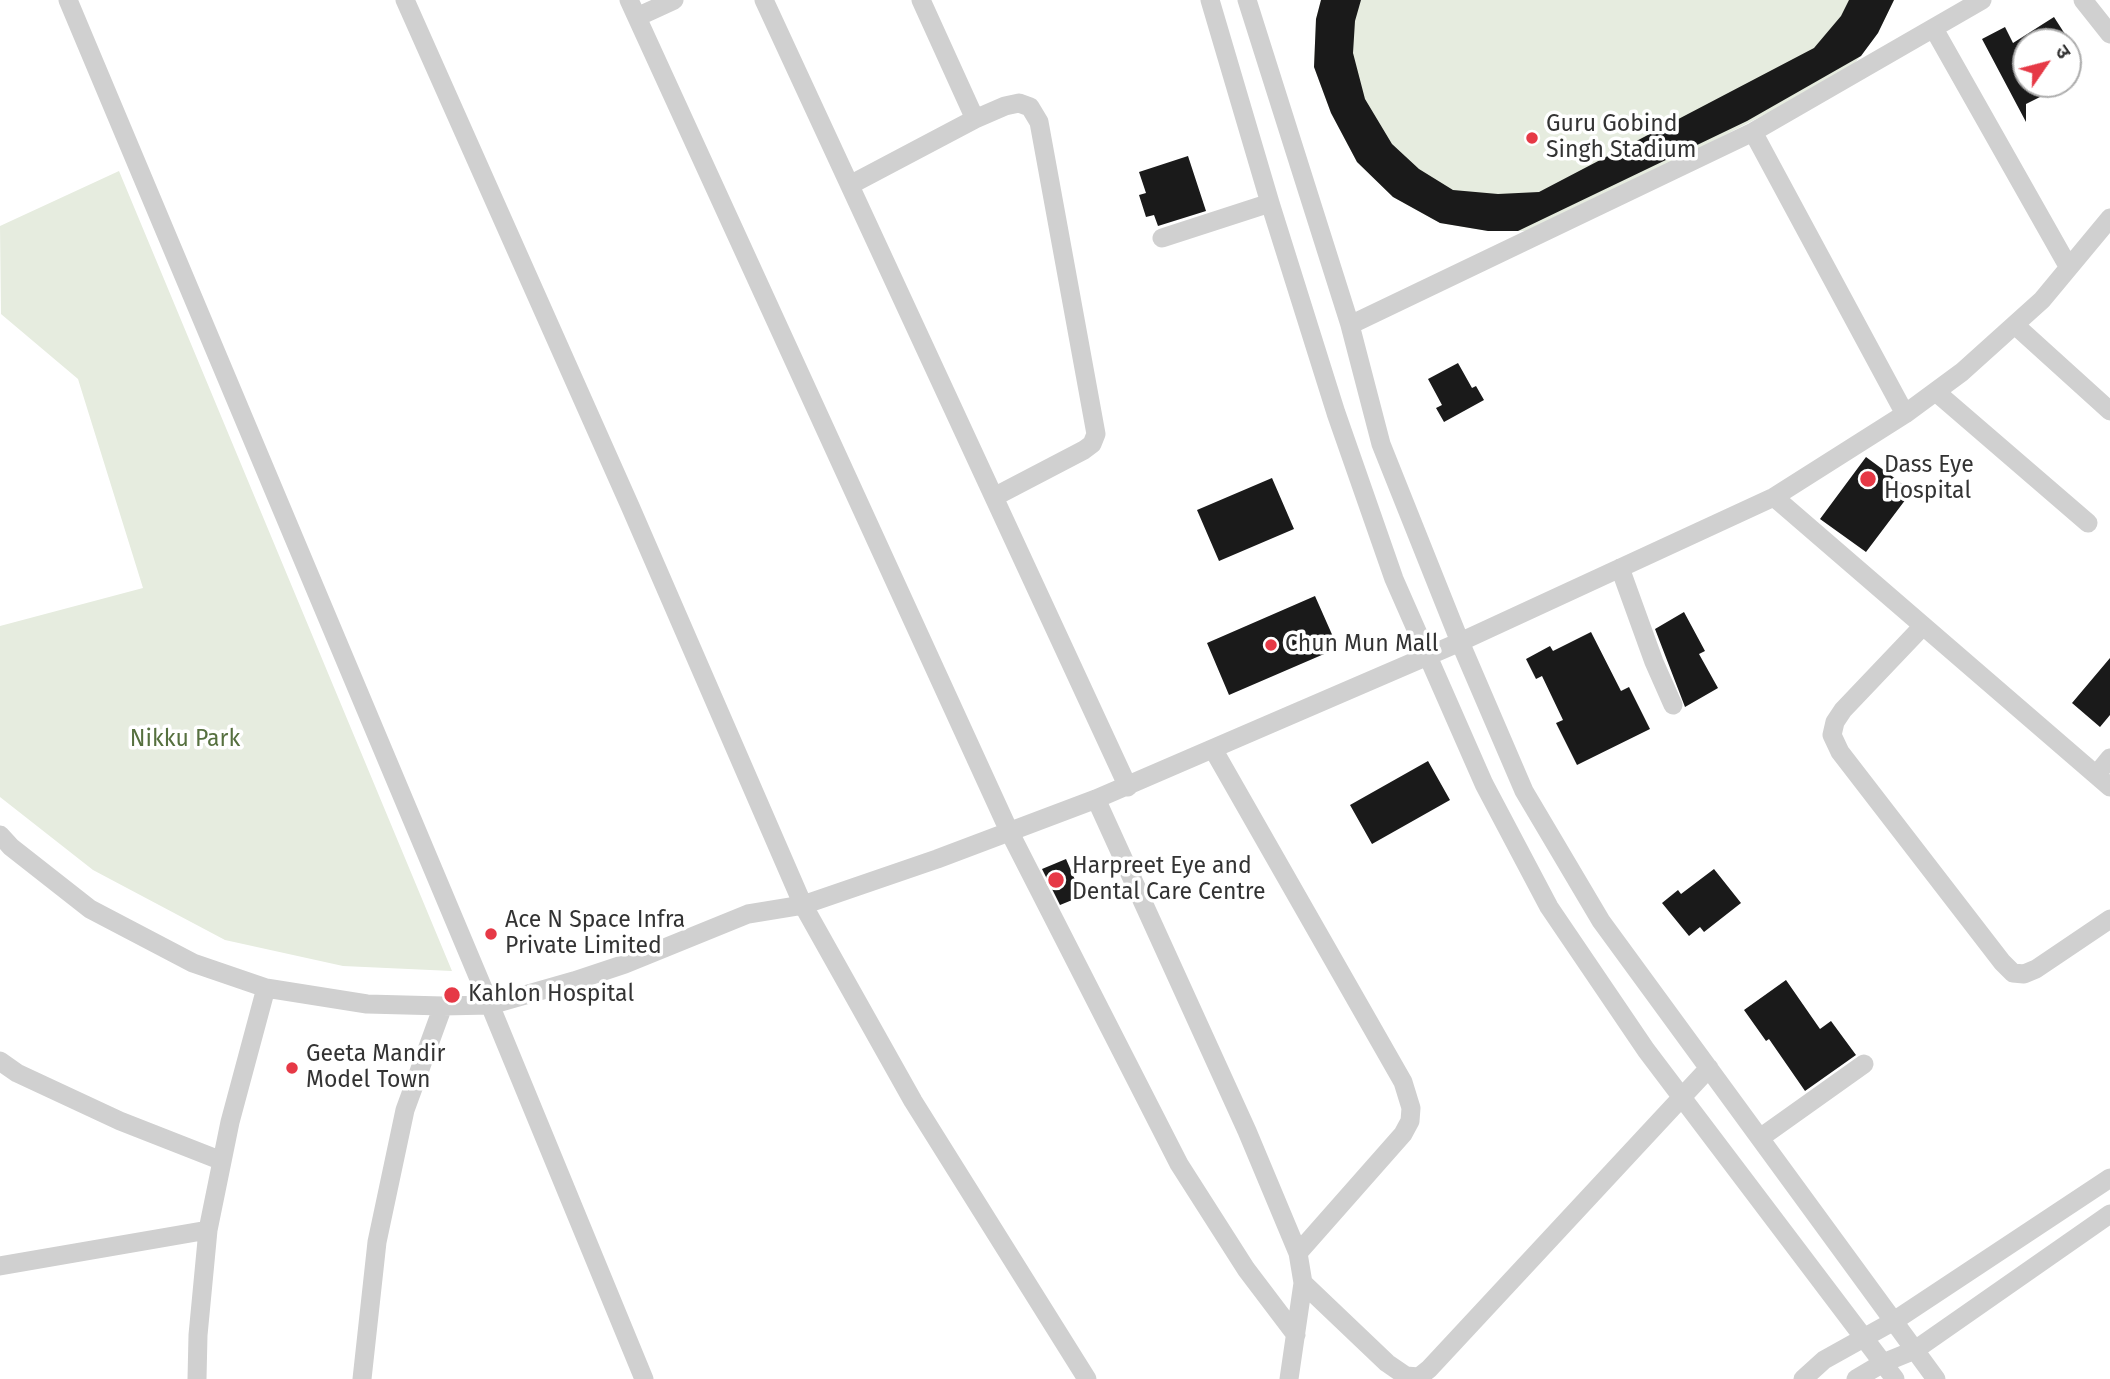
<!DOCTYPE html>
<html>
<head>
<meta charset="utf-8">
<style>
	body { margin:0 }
	#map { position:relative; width:2110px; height:1379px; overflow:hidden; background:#fff; font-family:"Fira Sans","Noto Sans Devanagari",sans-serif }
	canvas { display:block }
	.north { position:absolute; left:2012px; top:28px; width:70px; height:70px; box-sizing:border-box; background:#fff; border:2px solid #adadad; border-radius:50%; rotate:55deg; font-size:19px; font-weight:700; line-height:28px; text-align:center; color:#333 }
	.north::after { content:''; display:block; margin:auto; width:24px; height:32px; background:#e63946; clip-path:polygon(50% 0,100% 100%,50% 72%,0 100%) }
</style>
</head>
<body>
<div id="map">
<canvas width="2110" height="1379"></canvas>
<div class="north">उ</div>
</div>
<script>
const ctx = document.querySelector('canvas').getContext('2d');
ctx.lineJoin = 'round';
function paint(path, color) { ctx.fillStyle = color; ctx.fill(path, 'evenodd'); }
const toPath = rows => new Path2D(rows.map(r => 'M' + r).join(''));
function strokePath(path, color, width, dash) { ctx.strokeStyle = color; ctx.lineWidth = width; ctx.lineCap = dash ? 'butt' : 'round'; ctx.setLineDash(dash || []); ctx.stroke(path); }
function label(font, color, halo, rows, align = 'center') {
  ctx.font = font + ' "Fira Sans",sans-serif'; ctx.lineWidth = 7; ctx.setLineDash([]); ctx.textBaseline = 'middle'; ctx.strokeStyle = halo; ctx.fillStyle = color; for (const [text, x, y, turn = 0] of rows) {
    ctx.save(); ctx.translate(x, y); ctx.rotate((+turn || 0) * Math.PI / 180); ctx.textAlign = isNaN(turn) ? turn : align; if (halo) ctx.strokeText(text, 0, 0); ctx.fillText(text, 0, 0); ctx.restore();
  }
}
const green = toPath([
	[1321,0,1894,0,1878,33,1849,71,1539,231,1488,231,1440,223,1393,197,1357,162,1331,113,1314,67,1316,19],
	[119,171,452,971,343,966,225,940,93,870,0,797,0,626,143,588,78,379,1,314,0,226]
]);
const building = toPath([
	[1321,0,1361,0,1355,21,1353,53,1365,99,1392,144,1419,169,1453,190,1498,194,1539,192,1814,48,1841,16,1849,0,1894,0,1878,33,1861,56,1747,121,1518,231,1488,231,1440,223,1393,197,1357,162,1331,113,1314,67,1316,19],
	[2054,17,2070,42,2026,42,2026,84,2036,84,2042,96,2026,104,2026,122,1982,39,2005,27,2013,43],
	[1188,156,1206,211,1158,226,1154,215,1146,217,1139,195,1146,193,1139,172],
	[1458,363,1472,388,1476,386,1484,400,1444,422,1436,408,1442,405,1428,379],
	[1866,457,1912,491,1866,552,1820,519],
	[1272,478,1294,529,1219,561,1197,510],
	[1315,596,1338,648,1229,695,1207,643],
	[1684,612,1705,651,1699,654,1718,688,1685,707,1655,629],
	[1591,632,1621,691,1629,687,1650,729,1577,765,1556,723,1563,720,1542,676,1536,679,1526,659,1550,646,1553,651],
	[2110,658,2110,715,2100,727,2072,703],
	[1428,761,1450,800,1372,844,1350,805],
	[1066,859,1082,896,1060,905,1042,869],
	[1714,869,1741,903,1704,932,1700,927,1689,936,1662,903,1678,890,1681,894],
	[1786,980,1820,1029,1831,1021,1856,1055,1805,1091,1769,1039,1766,1041,1744,1010]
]);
const minor = toPath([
	[68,0,490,1005,644,1379],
	[405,0,630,506,803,905,913,1101,1087,1379],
	[629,0,1009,831,1179,1164,1246,1269,1296,1335],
	[764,0,1128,787],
	[921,0,975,119],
	[1210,0,1270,203,1336,413,1394,579,1484,784,1549,907,1646,1050,1895,1379],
	[1247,0,1350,325,1381,444,1460,642,1524,791,1601,921,1936,1379],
	[2083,0,2110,34],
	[637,17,674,0],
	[1934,29,2068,266],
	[1753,132,1905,414],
	[850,185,975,119,1005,106,1019,103,1030,107,1039,122,1096,434,1092,444,1084,450,994,497],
	[1162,238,1270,203],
	[1350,325,1753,132,1982,0],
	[2015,325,2110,411],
	[1936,392,2088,523],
	[1774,497,2110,787],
	[1620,568,1654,662,1673,705],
	[1922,627,1843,710,1835,722,1832,735,1840,752,2002,962,2013,973,2024,974,2036,969,2110,919],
	[1213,749,1403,1082,1411,1108,1410,1121,1403,1134,1298,1253],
	[2097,774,2110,758],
	[1096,799,1247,1131,1298,1253,1303,1283,1289,1379],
	[0,835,11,847,90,909,193,963,266,988,367,1004,443,1006,490,1005,574,981,625,964,748,914,803,905,937,859,1096,799,1460,642,1774,497,1905,414,1962,372,2042,300,2110,218],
	[0,1061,17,1073,120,1121,222,1161],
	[1760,1138,1864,1064],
	[0,1266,208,1230],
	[1303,1283,1387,1363,1406,1376,1419,1377,1429,1369,1709,1068],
	[197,1379,198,1335,208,1230,230,1122,266,988],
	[362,1379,377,1242,405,1110,443,1006],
	[1803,1379,1824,1360,1894,1321,2110,1178],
	[1856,1379,1883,1363,1915,1350,2110,1214]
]);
const markers = [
	[1532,138,7,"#e63946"],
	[1868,479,9,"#e63946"],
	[1271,645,7,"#e63946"],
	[1056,880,9,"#e63946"],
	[491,934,7,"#e63946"],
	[452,995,9,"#e63946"],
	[292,1068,7,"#e63946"]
];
const poiNames = [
	["Guru Gobind",1546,125],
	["Singh Stadium",1546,151],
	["Dass Eye",1884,466],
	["Hospital",1884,492],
	["Chun Mun Mall",1285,645],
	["Harpreet Eye and",1072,867],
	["Dental Care Centre",1072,893],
	["Ace N Space Infra",505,921],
	["Private Limited",505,947],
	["Kahlon Hospital",468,995],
	["Geeta Mandir",306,1055],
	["Model Town",306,1081]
];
const parkNames = [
	["Nikku Park",185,740]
];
paint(green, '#e6ecdf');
paint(building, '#1a1a1a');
strokePath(minor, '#d0d0d0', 19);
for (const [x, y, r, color] of markers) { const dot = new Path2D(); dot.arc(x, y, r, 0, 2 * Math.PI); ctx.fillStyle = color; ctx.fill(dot); strokePath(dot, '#fff', 2.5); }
label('23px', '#333', '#fff', poiNames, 'left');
label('23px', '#56703f', '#fff', parkNames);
</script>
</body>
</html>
